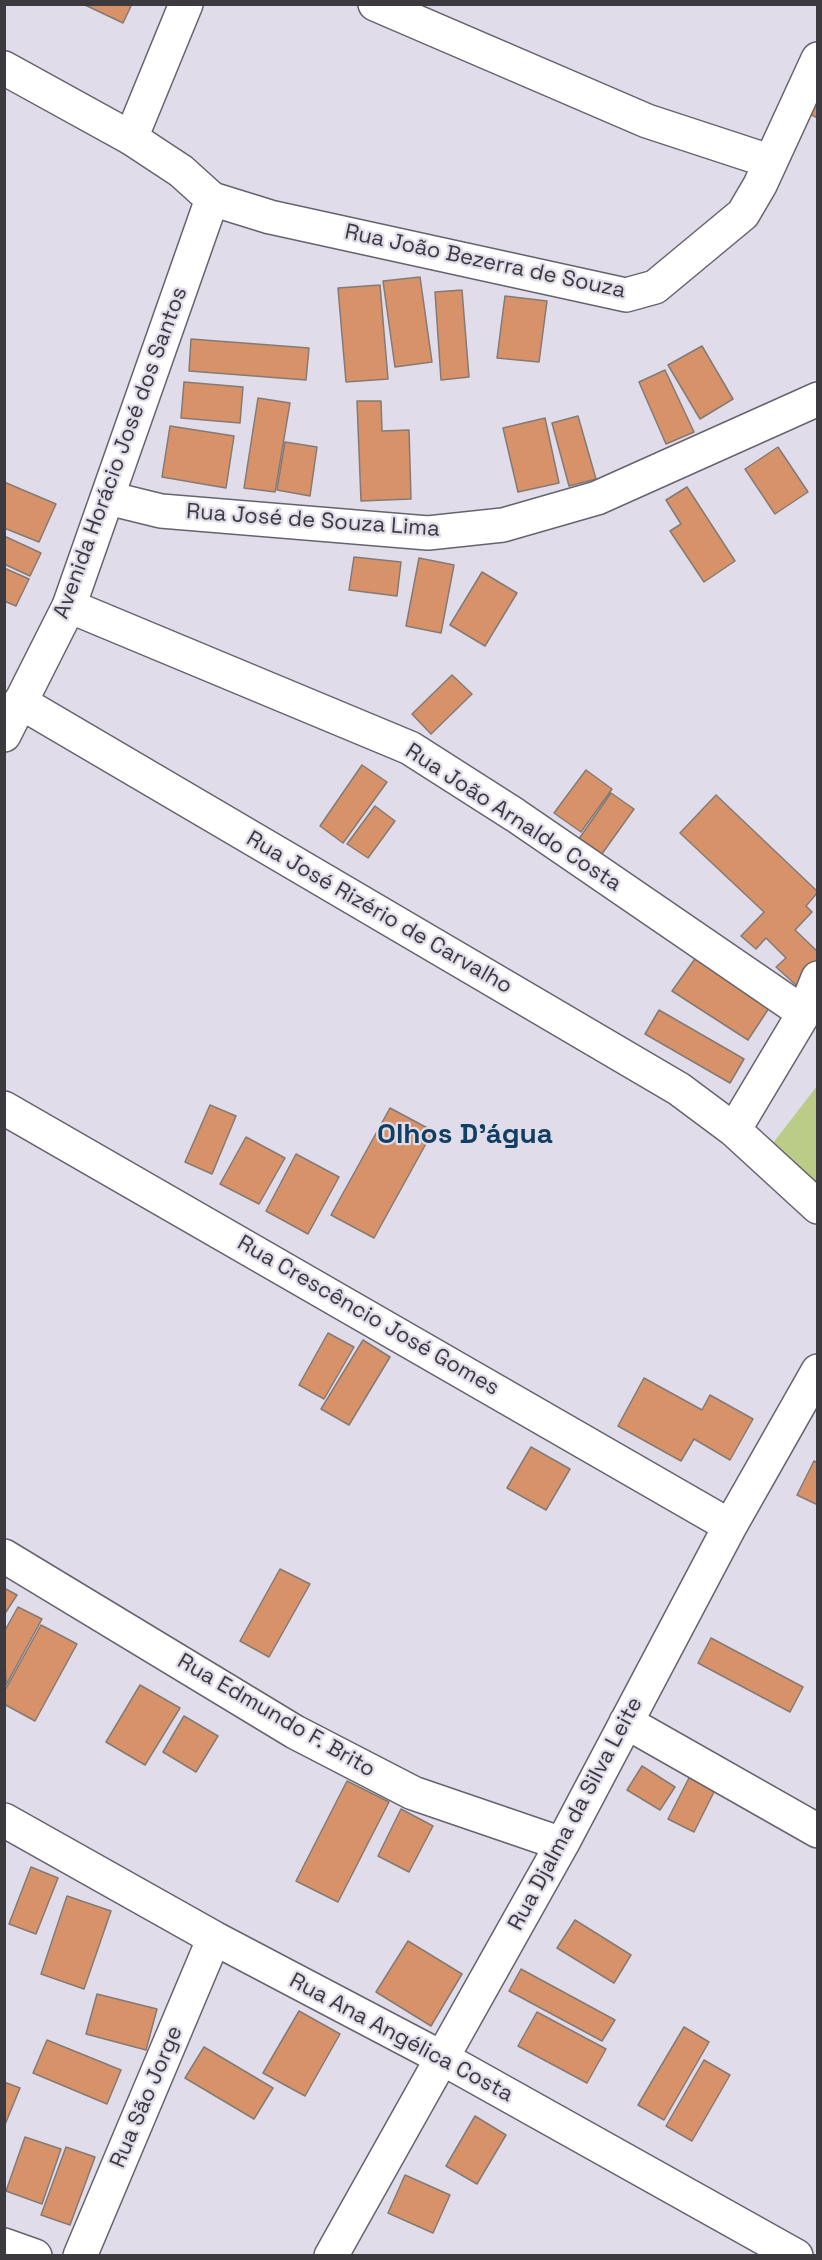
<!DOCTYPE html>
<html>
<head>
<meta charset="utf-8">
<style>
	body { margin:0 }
	#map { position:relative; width:822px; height:2260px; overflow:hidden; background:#e0dce9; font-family:"Space Grotesk",sans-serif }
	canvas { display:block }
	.frame { position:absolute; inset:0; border:6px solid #3c3a3f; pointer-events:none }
</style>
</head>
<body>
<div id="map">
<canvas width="822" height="2260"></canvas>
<div class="frame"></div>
</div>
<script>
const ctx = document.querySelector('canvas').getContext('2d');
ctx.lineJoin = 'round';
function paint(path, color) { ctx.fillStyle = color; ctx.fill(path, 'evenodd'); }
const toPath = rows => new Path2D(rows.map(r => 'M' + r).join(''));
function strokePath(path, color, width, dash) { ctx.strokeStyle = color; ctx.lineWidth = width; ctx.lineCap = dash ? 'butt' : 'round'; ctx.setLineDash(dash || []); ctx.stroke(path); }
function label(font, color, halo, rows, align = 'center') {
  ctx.font = font + ' "Space Grotesk",sans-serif'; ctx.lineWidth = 4.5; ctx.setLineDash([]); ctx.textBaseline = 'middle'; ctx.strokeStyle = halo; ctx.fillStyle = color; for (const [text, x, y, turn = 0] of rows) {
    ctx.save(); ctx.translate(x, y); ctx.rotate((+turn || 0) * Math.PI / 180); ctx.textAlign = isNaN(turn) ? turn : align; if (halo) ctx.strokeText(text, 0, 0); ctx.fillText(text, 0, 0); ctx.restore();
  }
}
const green = toPath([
	[817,1086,817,1191,770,1147]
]);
const building = toPath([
	[83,4,132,4,123,23,83,4],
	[818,97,818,118,809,114,818,97],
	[420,277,432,362,395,367,383,281,420,277],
	[380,285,388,379,346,382,338,288,380,285],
	[462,290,469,377,441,380,435,292,462,290],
	[505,296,547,301,539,362,497,358,505,296],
	[191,339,309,348,306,380,189,371,191,339],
	[702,346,733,399,700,419,668,365,702,346],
	[665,370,694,432,666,444,639,382,665,370],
	[184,382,243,387,240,423,181,418,184,382],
	[258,398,290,403,275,492,244,488,258,398],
	[357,401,381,401,382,431,409,430,411,499,361,501,357,401],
	[578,416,596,479,569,486,552,423,578,416],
	[545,418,559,483,518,492,503,428,545,418],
	[170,426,234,436,226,488,162,477,170,426],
	[285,442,317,447,310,496,277,490,285,442],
	[778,447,808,492,775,514,745,469,778,447],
	[4,482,56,504,39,542,4,528,4,482],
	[687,487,735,561,704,582,670,531,681,524,666,500,687,487],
	[4,536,41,553,30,576,4,564,4,536],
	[354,557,401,562,397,596,349,590,354,557],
	[419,558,454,565,441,633,406,626,419,558],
	[4,568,29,579,16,606,4,601,4,568],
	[482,572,517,593,485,646,450,625,482,572],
	[452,675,472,694,431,734,412,714,452,675],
	[362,765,387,782,343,843,320,826,362,765],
	[586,770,612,789,581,832,554,813,586,770],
	[611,793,634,809,599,858,576,843,611,793],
	[716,795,818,892,806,906,812,912,795,930,818,952,818,962,796,985,776,967,786,958,766,938,756,949,741,936,764,912,680,833,716,795],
	[375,806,395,821,368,858,347,844,375,806],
	[697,956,771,1005,748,1040,672,991,697,956],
	[659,1010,744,1059,730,1083,645,1034,659,1010],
	[210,1105,236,1116,212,1174,185,1162,210,1105],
	[390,1108,433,1131,374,1238,331,1215,390,1108],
	[246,1137,285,1158,259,1204,220,1184,246,1137],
	[296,1154,339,1177,308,1234,266,1211,296,1154],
	[328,1333,354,1347,324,1399,299,1385,328,1333],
	[363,1340,390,1357,349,1425,321,1409,363,1340],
	[644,1378,702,1410,710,1395,753,1419,730,1460,694,1439,681,1461,618,1426,644,1378],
	[531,1447,570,1469,546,1510,507,1488,531,1447],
	[814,1461,818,1463,818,1505,797,1495,814,1461],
	[280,1569,310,1584,269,1657,240,1641,280,1569],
	[4,1588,17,1595,4,1615,4,1588],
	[18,1607,42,1619,6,1685,4,1632,18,1607],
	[41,1625,77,1644,35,1721,4,1704,4,1692,41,1625],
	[711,1638,803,1687,790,1712,698,1663,711,1638],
	[140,1685,180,1708,145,1765,106,1742,140,1685],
	[184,1716,218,1736,196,1772,163,1752,184,1716],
	[642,1766,675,1787,660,1810,627,1790,642,1766],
	[691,1774,716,1788,694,1832,668,1819,691,1774],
	[347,1781,389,1802,338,1902,296,1881,347,1781],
	[401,1809,433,1826,409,1872,378,1856,401,1809],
	[31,1867,58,1878,36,1934,9,1924,31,1867],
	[67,1896,111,1911,84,1989,41,1974,67,1896],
	[575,1920,631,1955,614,1983,557,1948,575,1920],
	[408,1941,462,1974,431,2026,376,1992,408,1941],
	[521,1969,615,2020,602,2041,509,1991,521,1969],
	[97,1994,157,2009,146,2050,86,2034,97,1994],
	[299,2011,340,2034,305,2096,263,2073,299,2011],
	[537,2012,606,2049,587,2083,518,2046,537,2012],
	[684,2027,709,2042,664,2120,638,2105,684,2027],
	[47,2040,121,2070,107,2104,33,2073,47,2040],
	[204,2047,273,2088,254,2119,185,2078,204,2047],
	[704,2060,730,2075,692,2141,666,2126,704,2060],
	[4,2082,20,2088,4,2127,4,2082],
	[475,2116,506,2135,477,2184,446,2166,475,2116],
	[25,2137,61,2149,42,2204,6,2191,25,2137],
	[66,2147,95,2157,70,2225,41,2215,66,2147],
	[405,2175,450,2195,433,2233,388,2213,405,2175]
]);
const minor = toPath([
	[375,4,647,121,769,161],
	[4,68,131,138],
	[212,199,270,217,626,295,655,287,743,214,760,185,818,59],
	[108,498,161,511,428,533,503,525,597,498,818,399],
	[69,606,410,748,515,815,804,1013,818,978],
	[20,702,679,1089,734,1130,818,1207],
	[4,1108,730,1526],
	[734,1130,804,1013,818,1005],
	[4,1556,295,1732,413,1793,562,1844],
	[626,1722,818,1831],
	[4,1820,214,1938,442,2058,796,2256],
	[4,2245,35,2256],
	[80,2256,214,1938],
	[331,2256,562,1844,730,1526,818,1371]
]);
const tertiary = toPath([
	[4,735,69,606,212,199,181,171,131,138,186,4]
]);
const streetNames = [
	["Rua João Bezerra de Souza",485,262,12],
	["Avenida Horácio José dos Santos",121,453,-70],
	["Rua José de Souza Lima",313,521,4],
	["Rua João Arnaldo Costa",513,818,33],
	["Rua José Rizério de Carvalho",379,913,30],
	["Rua Crescêncio José Gomes",368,1316,30],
	["Rua Edmundo F. Brito",276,1716,30],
	["Rua Djalma da Silva Leite",576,1814,-62],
	["Rua Ana Angélica Costa",401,2038,28],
	["Rua São Jorge",147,2097,-67]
];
const districtNames = [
	["Olhos D'água",465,1135]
];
paint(green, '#bacc86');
paint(building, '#d7926a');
strokePath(building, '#857a73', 1.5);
strokePath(minor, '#66636d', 36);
strokePath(tertiary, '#66636d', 36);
strokePath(minor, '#fff', 33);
strokePath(tertiary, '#fff', 33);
label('22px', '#3c3a3f', '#e0dce9', streetNames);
label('bold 28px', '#103f63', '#e0dce9', districtNames);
</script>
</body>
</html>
